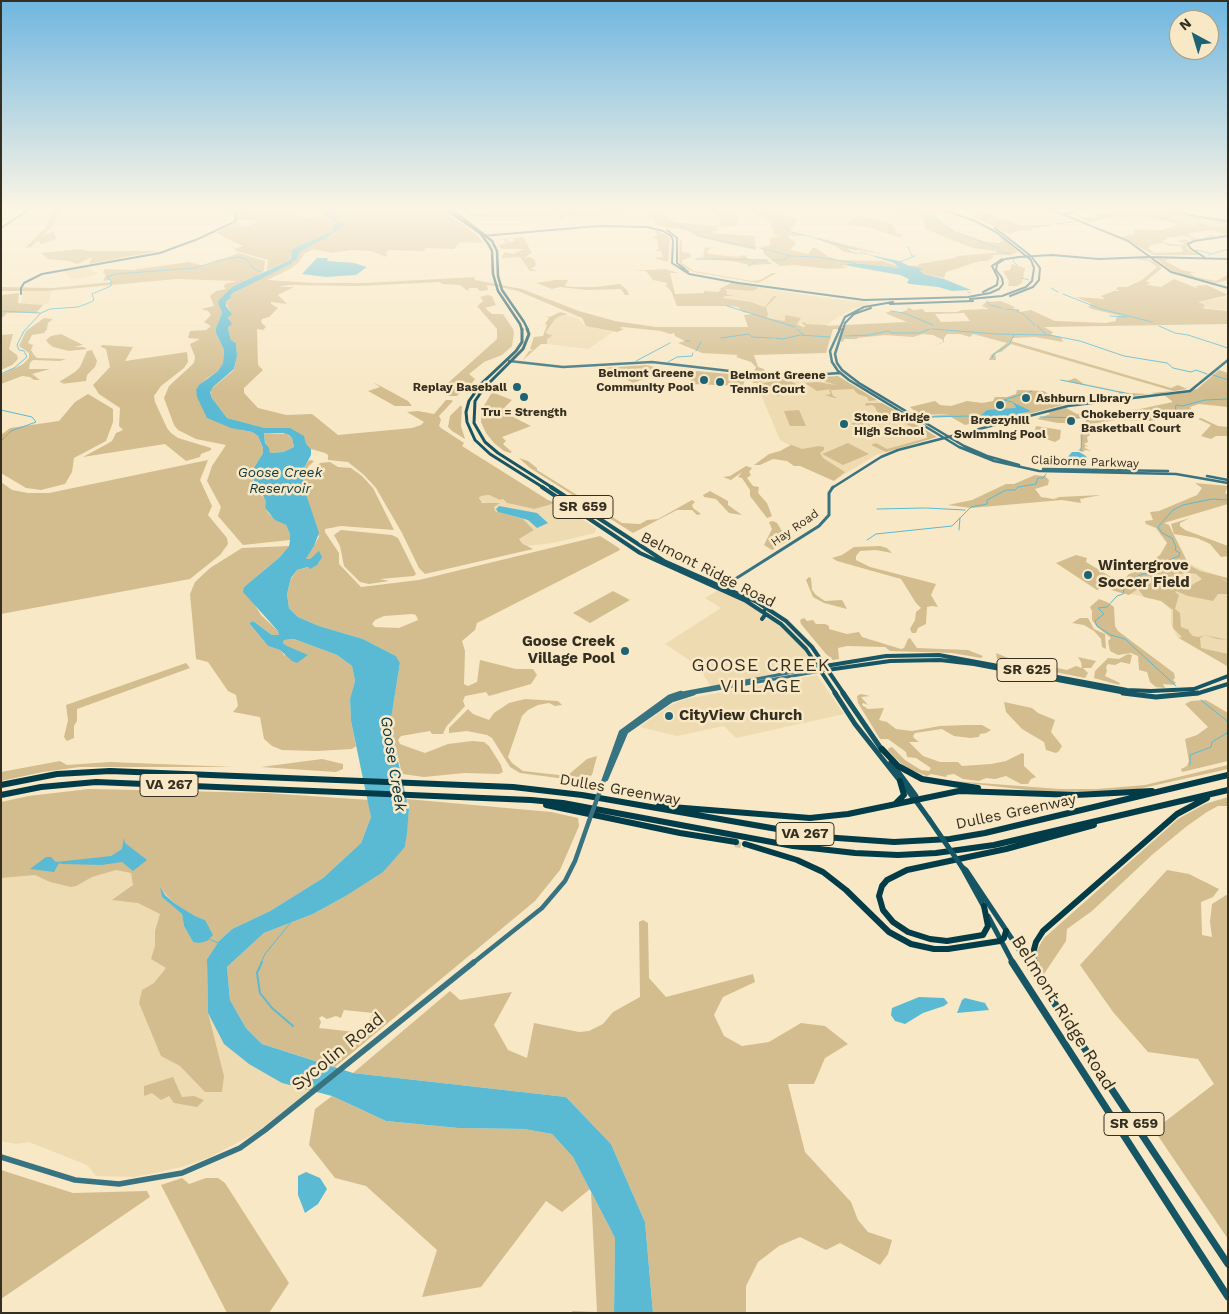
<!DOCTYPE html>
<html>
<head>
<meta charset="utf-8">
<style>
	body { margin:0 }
	#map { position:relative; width:1229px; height:1314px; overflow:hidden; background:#f8e8c5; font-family:"Work Sans",sans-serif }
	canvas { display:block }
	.frame { position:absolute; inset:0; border:2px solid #352f21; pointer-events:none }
	.north { position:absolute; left:1169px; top:10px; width:50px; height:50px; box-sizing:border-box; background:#f8e8c5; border:1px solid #aa9e83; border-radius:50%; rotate:321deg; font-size:14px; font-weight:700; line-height:20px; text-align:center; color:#352f21 }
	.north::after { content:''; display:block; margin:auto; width:18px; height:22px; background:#1e6374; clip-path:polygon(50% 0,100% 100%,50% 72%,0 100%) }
</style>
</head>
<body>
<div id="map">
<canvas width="1229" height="1314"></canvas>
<div class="frame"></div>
<div class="north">N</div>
</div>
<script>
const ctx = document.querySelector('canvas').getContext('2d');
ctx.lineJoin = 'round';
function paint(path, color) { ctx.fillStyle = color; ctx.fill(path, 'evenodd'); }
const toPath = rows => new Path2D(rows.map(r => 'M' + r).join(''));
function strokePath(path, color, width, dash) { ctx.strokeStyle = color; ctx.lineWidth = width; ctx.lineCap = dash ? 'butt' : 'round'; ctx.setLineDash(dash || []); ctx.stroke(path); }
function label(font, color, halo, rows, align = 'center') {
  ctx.font = font + ' "Work Sans",sans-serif'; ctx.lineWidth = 5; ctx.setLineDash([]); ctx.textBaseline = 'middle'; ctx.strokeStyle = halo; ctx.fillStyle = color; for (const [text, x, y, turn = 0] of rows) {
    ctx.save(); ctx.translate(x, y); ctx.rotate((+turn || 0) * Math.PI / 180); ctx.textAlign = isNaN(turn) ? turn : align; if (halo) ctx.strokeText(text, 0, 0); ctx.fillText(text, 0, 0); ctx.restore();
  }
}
const built = toPath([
	[1139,209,1159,209,1224,221,1228,226,1228,233,1206,228,1192,229,1182,224,1125,212],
	[86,266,99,274,73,280,62,270],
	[731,283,825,298,866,302,870,304,853,309,833,320,830,324,796,324,768,319,746,311,741,305,676,306,674,296,713,295],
	[52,290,48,303,43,305,21,303,23,291],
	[1228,297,1228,310,1203,308,1205,305,1195,302],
	[565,315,579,319,584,325,613,332,588,349,547,344,547,339,552,335,547,334,546,332,556,317],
	[778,379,826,381,863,392,937,437,876,455,835,480,791,445,780,440,756,383],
	[489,495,500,500,503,499,508,503,533,509,556,503,596,528,595,533,553,543,526,546,519,539,534,530,523,519,495,511,493,508,499,503,491,505,480,501,480,496],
	[1180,558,1200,569,1228,579,1228,666,1178,638,1171,625,1171,610,1161,601,1127,593],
	[720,589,763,610,798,640,818,668,711,687,698,666,665,644,721,608,705,598],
	[817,675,844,714,736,738,724,726,677,736,640,727,669,706,685,699],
	[89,789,266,793,219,941,207,959,208,1013,282,1083,311,1090,254,1134,208,1158,182,1167,135,1177,96,1176,87,1165,29,1142,16,1144,1,1141,1,802,29,796]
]);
const green = toPath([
	[53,209,61,209,54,225,42,236,53,231,56,237,55,240,41,244,39,243,40,241,37,241,31,247,25,248,46,227],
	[224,209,288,209,303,217,312,218,323,215,336,225,332,231,297,247,288,261,267,270,268,260,236,251,234,249,243,246,216,233,236,222,239,222,238,225,243,227,252,225,258,221,238,220,230,214,233,212,227,212],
	[327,209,440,209,478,236,483,243,459,242,454,249,426,248,423,251,389,250,386,252,387,257,371,251,351,250,331,253,314,249,305,253,298,263,290,269,267,280,314,283,366,283,474,277,475,280,522,289,579,311,615,321,656,327,748,327,744,315,754,314,743,312,738,307,729,306,677,306,671,291,666,286,667,283,653,280,646,271,632,271,665,269,679,273,670,273,675,294,704,293,704,291,718,292,722,289,719,289,731,283,756,287,758,288,753,291,727,289,725,290,728,292,746,295,750,292,746,295,727,292,726,294,734,296,725,296,723,298,751,302,764,307,767,305,767,304,774,296,777,296,766,307,768,314,767,318,785,321,785,315,801,318,797,324,803,327,806,326,802,324,804,322,806,324,830,325,825,326,906,322,914,325,885,313,891,311,899,313,907,310,908,307,913,310,923,309,925,312,957,312,962,310,989,309,982,306,986,302,1001,301,1015,307,1013,309,1019,309,1020,312,1031,310,1055,321,1106,323,1116,321,1116,318,1121,316,1092,309,1088,307,1092,304,1076,297,1105,299,1101,296,1114,291,1120,291,1116,289,1118,287,1127,287,1142,280,1157,267,1149,261,1137,259,1140,258,1154,261,1162,268,1146,281,1151,283,1147,284,1148,285,1161,287,1174,279,1199,289,1195,286,1207,285,1228,295,1198,302,1205,305,1203,308,1191,306,1207,309,1228,311,1228,324,1044,327,1053,332,1051,335,1061,337,1063,342,1035,337,1013,338,1011,341,1171,388,1178,385,1187,389,1156,394,1151,393,1173,391,1011,344,1001,352,995,353,996,360,989,360,991,355,1007,343,973,334,970,337,960,334,947,334,944,338,944,342,932,347,943,342,943,340,933,335,923,334,913,337,885,335,857,338,857,339,844,339,843,342,840,341,844,329,833,329,826,353,754,355,758,367,764,369,765,372,759,373,754,372,756,367,751,362,736,357,738,355,702,353,678,343,685,341,675,336,674,333,670,334,661,331,623,327,619,328,624,329,617,332,586,326,582,318,518,291,495,286,487,285,488,290,480,291,477,288,469,288,468,291,460,285,442,284,440,282,358,286,288,285,280,287,294,287,278,295,287,304,271,302,271,304,278,308,269,317,262,319,261,322,266,327,263,330,257,329,258,365,263,370,244,388,244,393,258,408,286,415,312,414,338,435,412,428,421,425,424,422,407,412,418,411,434,414,446,400,451,400,453,401,439,416,441,420,439,426,441,428,464,443,462,446,548,500,556,503,534,509,507,503,503,499,500,500,489,495,481,496,479,498,482,503,500,503,494,507,495,511,523,519,534,530,519,539,523,544,533,549,425,574,419,568,402,533,376,488,364,475,348,462,328,460,328,455,325,453,311,449,283,428,265,428,227,418,212,398,210,390,234,370,237,356,236,343,231,340,229,333,228,327,231,324,228,320,231,313,226,303,232,297,230,296,232,294,252,282,244,282,232,287,218,303,222,313,216,328,216,333,224,350,223,363,218,371,206,379,196,390,197,394,241,430,252,432,258,436,264,451,250,474,259,493,267,501,265,508,269,514,286,525,290,534,290,540,243,545,218,516,221,507,207,481,212,466,226,445,196,439,178,430,174,425,164,398,169,386,194,363,195,357,190,344,200,339,188,338,190,331,206,330,211,326,204,322,211,315,208,311,201,309,214,306,210,296,216,291,226,289,224,287,225,284,237,281,177,279,46,291,1,291,1,287,53,288,111,282,110,280,103,281,106,275,103,272,105,269,132,270,189,262,204,266,239,253,265,261,264,271,259,274,261,278,291,264,297,259,301,251,325,239,344,226],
	[964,313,970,321,941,322,935,314],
	[475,209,469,210,472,214,526,209,587,209,588,211,641,209,621,214,564,217,564,219,561,220,560,217,563,213,575,210,556,215,520,217,476,217,470,216,462,210],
	[646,209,662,209,661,213,674,222,711,226,721,225,717,212,707,212,704,209,715,209,721,212,736,212,739,215,736,226,716,227,719,230,711,233,755,236,756,250,719,242,696,235,690,231,658,226],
	[744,209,773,209,797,220,790,231,810,236,787,236,796,243,790,250,808,254,813,248,816,248,829,257,840,260,883,261,894,265,918,266,919,264,955,258,957,256,1002,252,973,248,939,235,925,228,923,216,879,209,934,209,938,212,933,216,937,217,943,223,956,232,983,241,999,243,1002,240,1000,238,1002,237,1018,252,1011,255,993,255,993,258,987,261,980,261,946,272,944,278,898,268,854,263,842,266,848,268,829,269,794,265,780,266,765,255,762,249,764,248,760,247,770,245,770,238,781,236,772,235,775,234,770,225,773,224,768,222,769,220],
	[1130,209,1168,209,1192,216,1225,221,1228,225,1193,217,1189,217,1204,220,1199,221,1180,216,1171,218,1196,227,1199,225,1195,224,1202,223,1207,226,1228,227,1228,235,1202,238,1211,235,1209,234,1217,236,1226,234,1211,230,1187,234,1194,238,1202,239,1199,239,1190,240,1192,238,1183,236,1165,238,1167,240,1161,241,1165,243,1183,245,1184,243,1177,241,1184,239,1190,241,1187,245,1187,249,1200,255,1154,255,1122,237,1134,234,1135,231,1132,229,1162,230,1180,224,1136,215,1126,218,1115,215,1090,223,1071,213,1080,214,1079,216,1083,217,1096,218,1099,217,1097,214,1108,215,1112,214,1112,211,1127,211],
	[1163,243,1169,246,1181,246,1183,252,1154,253,1148,248,1154,244],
	[980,211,1020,225,1050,225,1030,229,1033,231,1022,230,1009,234,972,216],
	[854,215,862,216,887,222,895,227,896,233,902,234,903,236,898,237,868,227,845,224,859,217],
	[655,230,668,236,670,239,668,262,653,258,663,257,661,251,655,251,659,249,657,239,651,237,657,236],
	[523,237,532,253,524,258,529,257,534,259,536,265,531,269,538,271,530,271,520,257,501,258,505,252,513,254,524,249,501,249,499,245,506,243,502,239,511,238,506,240,511,242,515,241,513,238],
	[812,237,820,238,887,255,848,248,851,251,865,255,844,252,835,246],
	[680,240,682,240,682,252,690,253,691,257,682,260,682,263,694,271,752,281,760,280,772,273,777,273,758,283,694,272,682,267,679,261],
	[705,247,711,248,706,252,709,254,738,257,744,255,749,259,767,260,772,264,750,265,731,261,697,258,703,257],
	[81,249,88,251,159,251,89,264,92,258,90,258,77,264,69,261,48,259,41,253],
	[1156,258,1205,259,1169,259,1165,261,1182,270,1197,273,1189,273,1196,277,1216,281,1228,275,1228,280,1216,283,1186,276,1170,270],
	[1012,264,1025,268,1022,283,1017,286,1008,286,1009,281,1003,271,1010,270],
	[555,280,568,280,565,286,573,287,595,287,620,284,627,290,629,295,625,295,621,289,587,290,560,287,552,289,536,283],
	[19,293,18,303,43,305,36,313,7,313,1,319,1,296,3,295,1,295],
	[488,295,492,296,496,305,485,308,492,314,503,314,513,329,514,333,512,346,502,355,484,362,469,374,475,379,466,391,461,391,457,396,449,396,447,393,455,388,448,383,497,339,497,329,477,306,483,301,480,297],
	[560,312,568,314,560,316,555,319,546,332,547,334,553,335,547,339,547,344,541,344,523,360,529,351,534,350,530,349,534,337,543,336,547,325,545,324,549,318,546,316,550,317],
	[44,318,53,319,48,323,47,329,44,333,32,335,28,343,33,345,31,350,34,355,37,358,66,359,60,361,33,360,30,363,29,369,50,369,32,374,40,380,34,380,30,377,22,376,1,384,1,375,23,364,29,358,29,353,19,346,26,331],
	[13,334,9,349,17,355,18,359,12,365,1,370,1,335],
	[61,334,83,345,74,347,83,347,87,349,69,351,53,347,48,343,46,340,51,336],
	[102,345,133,347,125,361,187,352,188,362,184,368,161,386,154,396,155,402,167,428,171,433,178,438,211,448,211,450,201,454,200,457,186,461,165,444,83,457,107,444,112,441,116,433,123,430,119,426,120,408,99,394,93,385,110,367,106,349,101,347],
	[92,350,97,361,95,367,87,375,86,381,61,384,64,383,59,382,75,372,80,367,87,351],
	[647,365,658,368,652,376,633,383,615,373,606,379,599,378,604,375,604,372,599,373,600,368],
	[1219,370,1228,373,1228,407,1199,404,1190,407,1191,409,1187,410,1189,412,1178,413,1177,415,1150,421,1117,420,1090,424,1088,426,1090,429,1088,430,1090,435,1087,437,1088,442,1084,444,1089,447,1085,446,1085,448,1091,451,1085,450,1083,452,1078,450,1081,448,1080,426,1086,421,1082,417,1069,420,1075,421,1075,423,1067,422,1066,419,1065,423,1058,423,1037,419,1050,414,1048,412,1066,408,1077,414,1140,409,1173,402,1164,395,1197,389],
	[696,371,730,374,746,376,743,386,691,384,689,383],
	[838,376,877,400,869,401,867,397,858,394,853,389,832,390,831,391,833,396,837,398,834,398,825,395,831,394,829,390,832,389,817,391,805,383,817,382,836,385,824,381,778,379,756,383,753,383,752,377,797,379],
	[1075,378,1084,384,1129,393,1149,394,1067,404,1065,403,1120,396,1118,391,1058,380,1067,381],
	[782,379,790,381,804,388,777,396,759,384],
	[373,382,408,401,412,406,395,406,368,391,380,387],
	[1017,390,1044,391,1063,405,994,423,976,415,982,421,965,425,951,417,922,418,920,417,949,414,919,415,910,407,935,401,940,405,951,406,967,401,982,403,993,401,995,397,1007,397,1016,394],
	[494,393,512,400,505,407,509,415,531,426,502,437,506,441,503,444,505,446,512,452,510,453,504,451,494,443,486,433,481,422,482,409,491,394],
	[88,394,113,409,113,422,106,441,74,458,72,472,65,484,41,490,26,488,1,473,1,435,10,428,59,421,75,402],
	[866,403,882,403,898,412,897,420,887,421,885,423,867,422,858,428,859,433,863,434,858,434,852,423,865,422,855,422,852,420,879,421,881,419,875,407,872,405,865,406],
	[460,406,462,406,461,426,465,439,452,431,448,427,450,416],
	[799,410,806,426,790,426,784,411],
	[903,416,937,437,886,452,871,445,876,443,887,449,927,438,927,436,901,421],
	[1201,418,1218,426,1228,427,1228,436,1216,436,1211,439,1201,436,1211,425,1198,419],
	[1036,426,1061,430,1060,439,1055,442,1037,436,1034,433],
	[264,433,287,434,292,438,294,447,283,452,270,453,265,442],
	[782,441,802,449,819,446,824,447,824,450,820,453,823,458,845,472,834,481,800,466,794,466,787,461,773,459,760,465,754,465,769,454,780,451,791,445],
	[848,443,869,454,843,465,822,454],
	[519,458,528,461,537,468,537,470,622,523,640,524,647,520,658,519,692,500,695,502,692,505,693,508,701,514,697,515,692,510,677,510,633,533,530,468],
	[208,460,200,480,212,506,208,515,227,538,228,544,220,555,190,579,1,614,1,482,12,490,28,493,49,493],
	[311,460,314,461,307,468,310,471,320,470,318,465,320,463,330,462,338,467,351,468,362,476,373,488,394,530,341,526,325,529,325,532,339,553,339,564,361,587,419,580,600,536,619,548,620,550,477,623,475,630,462,641,465,651,464,684,468,686,477,682,480,660,516,669,533,669,537,675,531,684,489,696,486,692,465,696,463,701,465,706,446,727,443,734,432,734,430,731,401,736,398,740,400,744,408,747,425,753,448,744,472,741,484,742,489,746,501,765,503,772,499,774,464,773,424,777,402,774,390,724,400,663,396,656,363,639,319,626,298,617,289,608,287,594,291,579,297,570,309,567,315,555,310,559,306,559,319,537,303,485,303,470,308,461],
	[412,614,416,615,418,620,399,628,375,627,372,624,375,620,384,616],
	[746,466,752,468,749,472,751,475,747,478,753,486,759,487,758,493,767,503,772,516,770,517,767,518,750,496,750,490,742,478,738,477,742,472,731,480,723,477,730,476],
	[1035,475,1045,476,1049,480,1048,485,1035,489,1041,497,1054,499,1059,497,1101,495,1080,499,1081,503,1062,500,971,508,948,505,972,500,1006,484,1014,484],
	[1195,483,1228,486,1225,493,1228,495,1228,504,1164,523,1169,525,1189,565,1200,571,1228,578,1228,582,1221,578,1228,583,1228,594,1218,594,1213,601,1188,596,1176,591,1175,592,1179,595,1175,609,1180,613,1181,627,1189,630,1189,632,1193,636,1199,637,1205,635,1228,640,1217,639,1205,635,1200,638,1201,648,1228,654,1227,666,1179,638,1182,637,1173,628,1173,610,1161,601,1144,597,1138,589,1129,595,1111,590,1117,587,1129,574,1135,572,1160,555,1167,543,1156,528,1146,524,1145,521,1153,520,1150,512,1159,511,1197,495,1202,488],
	[1185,572,1196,574,1202,579,1185,589,1176,588,1169,583,1170,580],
	[710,491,728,501,728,505,742,515,729,513,716,499,704,497,703,495],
	[1190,518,1180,523,1180,526,1185,530,1228,546,1228,556,1221,557,1210,544,1197,538,1174,534,1171,524],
	[773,521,777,523,785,536,791,539,772,550,764,545,772,529,769,522],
	[341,530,392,535,398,538,416,574,414,576,380,579,389,581,369,584,360,582,344,566,340,546,334,535],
	[289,546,280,557,244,587,261,615,278,631,280,636,272,635,253,621,249,623,268,646,280,650,285,656,287,646,283,643,284,640,294,639,337,655,352,666,355,681,350,700,351,721,356,746,352,749,317,751,282,750,272,746,264,739,260,717,233,712,238,706,236,695,228,691,208,662,196,659,190,594,195,582,210,568,242,548],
	[880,546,887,548,892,553,876,550,860,551,856,556,856,560,870,567,936,584,931,595,938,607,932,606,927,607,926,624,918,628,916,633,912,633,910,629,915,620,916,612,921,608,916,603,901,579,837,561,832,558,842,555,854,547],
	[1076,555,1087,558,1086,562,1116,580,1114,582,1097,590,1056,563],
	[809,577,811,578,812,590,816,595,825,601,842,600,847,609,824,603,813,597,806,580],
	[613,591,630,600,590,623,573,613],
	[1099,599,1107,602,1114,607,1115,626,1118,631,1174,673,1175,678,1173,680,1176,683,1174,685,1163,684,1165,688,1156,687,1150,682,1147,672,1139,670,1138,656,1131,653,1118,655,1110,651,1108,641,1111,638,1097,627,1092,620,1092,611,1090,607],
	[804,618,807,621,813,620,816,624,825,624,829,626,829,629,847,634,859,632,862,637,901,649,904,648,908,639,910,638,917,648,968,650,983,656,981,658,952,653,890,651,885,647,847,646,838,648,839,659,833,660,826,654,801,624,800,620],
	[1080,618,1088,618,1094,629,1105,634,1106,649,1102,647,1101,639,1094,631,1084,625,1072,623],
	[996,653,1013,660,1036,659,1048,666,1067,670,1076,666,1082,668,1081,662,1078,657,1096,661,1091,668,1083,668,1088,673,1085,678,1005,662,997,659],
	[1128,654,1132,655,1130,664,1121,662,1115,665,1108,664,1106,667,1107,671,1105,676,1118,682,1120,683,1119,685,1094,678,1095,671,1108,658,1119,659],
	[186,663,190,668,77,709,77,721,74,726,74,738,67,741,64,737,68,720,66,705],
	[861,694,870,696,861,697,868,705,863,703,862,705,868,709,884,708,879,720,887,722,896,729,912,731,940,726,965,725,982,725,991,730,986,733,980,734,979,737,970,738,954,736,942,729,915,733,913,736,914,738,919,742,909,742,923,756,940,762,958,762,962,766,991,764,1006,761,1022,753,1024,754,1024,766,1036,777,1031,779,1028,784,1021,784,1006,776,995,779,986,778,979,781,963,779,954,774,947,775,946,777,931,774,927,776,906,768,895,758,888,750,889,748,892,747,905,760,921,770,929,771,931,768,916,758,907,757,906,752,888,739,880,739,858,703,857,696],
	[525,699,558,701,562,705,555,706,549,703,538,705,528,710,522,716,508,757,512,763,523,771,567,776,587,759,597,756,592,775,585,779,573,780,520,773,510,767,492,738,487,735,467,731,449,733,449,728,468,709,473,714,489,720,494,713,509,703],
	[1206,700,1228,713,1228,761,1182,772,1181,769,1187,766,1189,761,1185,739,1197,735,1208,727,1185,704,1191,701],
	[1004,702,1032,708,1038,713,1055,720,1051,732,1062,746,1059,751,1056,753,1046,750,1044,742,1022,729,1006,712],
	[322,759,343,764,343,769,336,772,261,767],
	[60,761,67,765,110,762,234,767,80,767,43,772,1,781,1,772],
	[1228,765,1228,769,1134,790,1053,793,940,780,1060,789,1097,789,1145,785],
	[89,789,266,793,369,800,371,817,361,843,323,878,270,911,232,929,219,941,207,959,208,1013,224,1076,222,1092,205,1092,180,1066,161,1056,139,1003,142,990,154,983,166,968,151,959,155,946,155,931,160,914,138,903,112,900,133,885,131,873,116,870,92,877,76,886,71,887,50,882,35,875,1,878,1,802,29,796],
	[161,889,174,903,195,916,205,920,193,942,184,926,182,914,162,897],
	[1228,797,1228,806,1218,806,1207,812,1187,826,1153,854,1092,911,1067,929,1066,941,1044,974,1037,962,1037,950,1044,938,1178,819,1205,804],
	[407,799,551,812,578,818,579,826,560,870,535,901,335,1067,262,1044,246,1028,230,1000,227,967,264,933,313,914,344,897,405,847,409,810],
	[344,1010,373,1013,364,1033,319,1028,321,1022,319,1018,322,1016,327,1019,336,1016,341,1018],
	[1167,870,1189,874,1219,889,1213,897,1201,902,1202,935,1212,937,1210,922,1212,904,1228,894,1228,1239,1154,1130,1214,1084,1198,1059,1148,1052,1113,1012,1080,965],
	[643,920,648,923,649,978,666,997,753,974,755,982,723,997,714,1015,724,1036,742,1046,769,1042,801,1023,825,1026,848,1044,825,1058,814,1084,788,1084,805,1152,851,1202,858,1220,868,1232,892,1240,888,1254,880,1265,840,1243,826,1250,800,1237,779,1246,758,1262,746,1286,746,1313,653,1313,645,1222,611,1144,566,1097,353,1073,450,991,460,1000,512,992,494,1025,508,1050,527,1058,534,1023,579,1032,589,1031,603,1024,613,1012,640,997,639,922],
	[173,1077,182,1097,194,1096,204,1100,197,1107,174,1103,169,1096,161,1100,152,1093,144,1096,144,1086],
	[332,1096,386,1121,458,1128,524,1129,552,1134,573,1157,590,1189,562,1212,546,1201,481,1287,422,1297,437,1250,366,1186,335,1178,309,1145,315,1109],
	[1,1170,73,1193,147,1191,150,1197,1,1299],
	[182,1178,189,1184,206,1178,218,1178,225,1183,289,1283,269,1313,227,1313,161,1185],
	[591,1192,615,1238,614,1313,573,1313,572,1311,597,1312]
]);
const water = toPath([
	[318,209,328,209,338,220,344,223,344,226,325,239,301,251,297,259,291,264,233,293,230,296,232,297,226,302,226,306,232,314,228,318,232,324,228,327,229,333,231,340,236,343,237,356,234,369,213,387,210,392,212,398,227,418,265,428,290,428,304,436,306,444,311,449,311,455,303,470,303,485,319,533,314,546,306,559,310,559,319,551,322,557,317,565,310,569,308,567,297,570,291,578,287,594,289,608,298,617,319,626,363,639,396,656,400,663,390,725,409,810,407,833,405,847,383,872,344,897,313,914,264,933,227,967,230,1000,246,1028,262,1044,353,1073,566,1097,611,1144,645,1222,653,1313,614,1313,615,1238,573,1157,552,1134,524,1129,458,1128,386,1121,332,1096,282,1083,249,1064,224,1044,208,1013,207,959,219,941,232,929,270,911,323,878,361,843,371,817,351,721,350,699,355,681,352,666,337,655,294,639,284,640,283,643,287,646,308,655,297,663,292,661,280,650,268,646,249,623,253,621,272,635,279,635,278,631,243,592,244,587,280,557,289,546,290,540,290,534,286,525,275,520,265,508,266,501,250,474,263,453,263,448,258,436,252,432,231,428,207,418,197,397,196,390,199,385,218,371,223,363,224,350,216,333,216,328,222,313,218,303,219,300,232,287,288,261,291,258,292,250,297,247,332,231,335,223,323,215],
	[264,433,283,433,289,435,292,438,294,447,283,452,270,453,269,448,265,443],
	[866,254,899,261,909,266,923,269,919,271,924,274,944,279,971,290,952,291,938,287,910,284,907,283,909,279,900,275,844,265,854,263,900,268,894,263],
	[317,258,328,258,327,261,354,263,367,267,356,275,326,277,302,274],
	[1012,402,1031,411,994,420,980,416,987,410,1015,408,1016,407],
	[1072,452,1079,452,1086,456,1087,459,1082,461,1083,465,1061,465],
	[499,506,537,513,548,523,537,528,528,520,498,512,496,509],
	[124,838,125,843,147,860,133,871,122,862,102,865,62,864,59,863,54,872,30,869,46,857,51,857,56,862,111,856,122,849],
	[160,887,165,895,174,903,195,916,205,920,213,935,207,941,199,943,193,942,184,926,182,914,162,897],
	[919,997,944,998,948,1003,944,1006,923,1013,905,1024,895,1021,891,1015,892,1008],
	[965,998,985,1003,989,1010,957,1013,962,1000],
	[306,1172,320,1178,327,1189,318,1204,305,1213,298,1195,298,1176]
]);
const streamFar1 = toPath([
	[656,209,666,220,682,227],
	[1146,209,1169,210],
	[756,210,774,218,791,232,813,237],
	[1183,211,1228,209],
	[573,212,571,213,578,216],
	[933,216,950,230,999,248,997,251,1010,254],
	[1086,221,1131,213,1140,209],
	[927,222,941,223],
	[679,223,682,226],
	[775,224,778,224],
	[1055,224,1079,221],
	[683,227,691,231],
	[1034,227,1050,225],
	[691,232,698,236,755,248],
	[814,238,857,250],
	[760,248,791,256,817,257,854,263],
	[1196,250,1210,253],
	[860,252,867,254],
	[1208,255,1228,249],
	[696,259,767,260],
	[1014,259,1013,261,1017,265],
	[772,260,785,260,785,258,790,257],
	[900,262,915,256,912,256,908,247],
	[748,266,756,262],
	[1022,278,1029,280],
	[1051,288,1058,292],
	[968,292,970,293],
	[1063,294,1101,309,1152,322],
	[987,301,990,305,1002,308],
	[727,306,795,327],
	[1005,309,1016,310,1020,313],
	[1,311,40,313],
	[891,311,904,313,933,325],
	[1022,313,1035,325],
	[1110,316,1127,317],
	[1037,326,1046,334],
	[1159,326,1175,333,1188,335,1228,348],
	[797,329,805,336],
	[932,329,996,334,1049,335,1080,341,1124,356,1167,363,1173,368,1191,372,1196,370,1207,374],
	[845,336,870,335,888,331,892,333,919,333,930,329],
	[721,338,749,334,752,337,773,338],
	[775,338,783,339,800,335,830,337],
	[685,341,690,341],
	[1010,343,1014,335],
	[696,351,701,342],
	[992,358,993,355,1009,344],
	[636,361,670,343],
	[668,362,677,357,692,356,693,353],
	[1,374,14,368,27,357,24,351,19,350,17,345,24,331,41,313,50,309,78,307,91,302,94,300,92,294,111,286,111,281,107,277,116,274,195,268,220,260,239,257,246,259,254,269,261,272],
	[1213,375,1228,380],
	[1061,380,1134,395],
	[1012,402,1004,400,1032,391],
	[1157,408,1162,411],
	[1,410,32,417,36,422,11,431,1,441],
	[921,417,974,416],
	[1040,417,1088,418,1133,416,1175,411,1176,405,1182,406,1205,400,1228,399],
	[1081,451,1082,434,1085,430,1083,426,1089,419],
	[926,508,965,510],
	[877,509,925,508],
	[959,530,960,518],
	[867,540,876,534,952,526,971,507,987,504,987,500,1006,490,1015,490,1018,487,1036,484,1038,478,1043,478,1046,474],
	[1176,686,1125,639,1111,635,1097,626,1095,621,1104,614,1098,608,1107,607,1117,596,1123,594,1124,589,1130,585,1129,580,1143,574,1156,573,1159,571,1162,563,1179,556,1180,553,1175,550,1176,547,1172,538,1162,533,1158,527,1173,510,1183,505,1212,499,1226,500,1228,498],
	[1201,700,1228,722],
	[1190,765,1190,755,1211,747,1212,742,1227,733,1228,729],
	[209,939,218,943],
	[261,963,265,954,291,922]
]);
const stream = toPath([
	[262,962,257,973,260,993,272,1008,293,1026]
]);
const highwayTunnel = toPath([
	[735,844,745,846]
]);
const secondaryFar4 = toPath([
	[941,209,975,221,996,232,1031,260,1034,268,1032,281,1026,287,1002,296,970,299],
	[1050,209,1128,241,1171,272,1228,288],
	[1170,209,1195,216,1228,221],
	[1065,214,1086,209],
	[1,228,30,209],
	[995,228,1031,256,1040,268,1039,280,1033,287,1010,296],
	[667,230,677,238,677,263,688,272],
	[482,236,599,226,647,227,663,231,671,236,673,240,672,263,689,274,738,283,864,300,968,297,990,293,999,289,1003,284,1002,278,996,270,997,264,1005,259,1019,257,1052,255,1099,259,1150,257,1228,259],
	[1204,257,1190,248,1188,244,1194,241,1228,236],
	[983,292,997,285,998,278,992,266,1002,259],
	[21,294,21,288,24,283,42,274,160,253,198,239,234,222,236,220,235,214,243,209],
	[890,304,973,301],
	[839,330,845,317,864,307,893,302],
	[843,330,845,323,854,314,871,308]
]);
const secondaryFar3 = toPath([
	[840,329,830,351,832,362,838,371,849,380,959,447,994,461,1039,471,1176,474,1228,483],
	[843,329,835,354,837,363,842,370,859,383,964,446,987,456,1019,465],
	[509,361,563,367,652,362,756,374,796,376,840,373],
	[1043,469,1168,471],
	[1207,476,1228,480],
	[832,488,881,457,898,450,1068,406,1190,391,1228,360]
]);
const secondaryFar2 = toPath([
	[721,588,819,526,829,515,829,493,833,487],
	[677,694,825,666],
	[688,694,827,670]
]);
const secondaryFar1 = toPath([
	[606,779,626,732,672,700,694,693],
	[601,788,621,732,669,697,681,693],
	[473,963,542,908,565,881,575,861,589,821]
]);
const secondary = toPath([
	[1,1157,75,1180,119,1184,182,1173,240,1148,265,1130,474,962]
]);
const primaryFar4 = toPath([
	[445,209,480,233,489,245,492,251,493,274,498,291,520,324,522,330],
	[451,209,492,241,497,251,498,276,502,290,524,322,528,330]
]);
const primaryFar3 = toPath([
	[522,329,522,342,516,351,481,384,469,401,466,412,467,422,475,440,490,454,544,488],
	[527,329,529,334,523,349,484,388,475,401,474,423,485,442,498,453,553,488]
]);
const primaryFar2 = toPath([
	[542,487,640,553,746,601,781,624,806,649,836,694],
	[551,487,664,561,757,602,786,621,812,647,844,694],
	[762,619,765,615,764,611],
	[825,666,886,656,939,655,1127,690,1151,691,1194,689,1228,676],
	[827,670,890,661,940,660,974,664,1131,694],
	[1185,694,1199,693,1228,684]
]);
const primaryFar1 = toPath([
	[835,693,855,724,915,800],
	[843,693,882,750],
	[1123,693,1156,697,1198,693],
	[891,762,916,796,916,801,929,819],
	[962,867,984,907],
	[962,867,966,870,1028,963],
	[988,916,1013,963]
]);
const primary = toPath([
	[1012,962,1228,1297],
	[1027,962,1037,977],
	[1041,983,1228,1264]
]);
const highwayFar1 = toPath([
	[882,749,898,766,922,779,978,788],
	[1,785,57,774,110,771,513,787,582,795,823,837,894,842,950,839,985,833,1228,775],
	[1,795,41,787,96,782,531,800,563,803,793,846,855,853,898,855,936,853,994,845,1228,790],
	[896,803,904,795,900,781],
	[546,805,680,833,736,842],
	[659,806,810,818,848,814,959,791,1076,795,1152,791],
	[745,844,797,860,823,872,846,890,889,932,911,944,934,949,948,949,1000,941,1004,938,1006,931],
	[984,906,988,926,983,935,947,941,930,939,908,932,893,922,883,910,879,896,882,886,887,880,907,870,1006,849,1094,825],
	[1034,963,1033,953,1036,942,1043,931,1177,814,1207,798]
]);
const highway = toPath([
	[1034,962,1042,984]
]);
const secondaryBridge = toPath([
	[589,821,601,788]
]);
const primaryBridge = toPath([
	[929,819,962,867]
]);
const markers = [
	[704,380,5,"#1e6374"],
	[720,382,5,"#1e6374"],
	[517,387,5,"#1e6374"],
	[524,397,5,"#1e6374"],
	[1026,398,5,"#1e6374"],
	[1000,405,5,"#1e6374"],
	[1071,421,5,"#1e6374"],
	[844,424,5,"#1e6374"],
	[1088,575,5,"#1e6374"],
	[625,651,5,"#1e6374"],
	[669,716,5,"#1e6374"]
];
const farPoinames = [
	["Belmont Greene",694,373,"right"],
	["Community Pool",694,387,"right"],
	["Belmont Greene",730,375],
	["Tennis Court",730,389],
	["Replay Baseball",507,387,"right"],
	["Ashburn Library",1036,398],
	["Tru = Strength",524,412,"center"],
	["Chokeberry Square",1081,414],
	["Basketball Court",1081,428],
	["Stone Bridge",854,417],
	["High School",854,431],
	["Breezyhill",1000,420,"center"],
	["Swimming Pool",1000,434,"center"]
];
const farStreetnames = [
	["Claiborne Parkway",1085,462,2],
	["Hay Road",795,528,-35]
];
const farWaternames = [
	["Goose Creek",280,473],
	["Reservoir",280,489]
];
const shields = [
	[583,507,60],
	[1027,670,60],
	[169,785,58],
	[805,834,58],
	[1134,1124,60]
];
const shieldNames = [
	["SR 659",583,507],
	["SR 625",1027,670],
	["VA 267",169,785],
	["VA 267",805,834],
	["SR 659",1134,1124]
];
const poiNames = [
	["Wintergrove",1098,566],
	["Soccer Field",1098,583],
	["Goose Creek",615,642,"right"],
	["Village Pool",615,659,"right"],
	["CityView Church",679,716]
];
const streetNames = [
	["Belmont Ridge Road",708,570,27],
	["Dulles Greenway",620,790,10],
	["Dulles Greenway",1016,812,-12]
];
const waterNames = [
	["Goose Creek",393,764,81]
];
const quarterNames = [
	["GOOSE CREEK",761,666],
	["VILLAGE",761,687]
];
const nearStreetnames = [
	["Belmont Ridge Road",1063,1013,58],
	["Sycolin Road",338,1052,-39]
];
paint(built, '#efdbb1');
paint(green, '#d3bd8f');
paint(water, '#5abad3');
strokePath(streamFar1, '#5abad3', 1);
strokePath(stream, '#5abad3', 2);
strokePath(highwayTunnel, '#d1c3a4', 6, [6, 3]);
strokePath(secondaryFar4, '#387382', 2);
strokePath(secondaryFar3, '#387382', 2.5);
strokePath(secondaryFar2, '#387382', 3);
strokePath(secondaryFar1, '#387382', 4.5);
strokePath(secondary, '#387382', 5.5);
strokePath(primaryFar4, '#165564', 2.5);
strokePath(primaryFar3, '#165564', 3);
strokePath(primaryFar2, '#165564', 4);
strokePath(primaryFar1, '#165564', 5);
strokePath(primary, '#165564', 7);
strokePath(highwayFar1, '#013c48', 6);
strokePath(highway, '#013c48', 8);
strokePath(secondaryBridge, '#387382', 4.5);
strokePath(primaryBridge, '#165564', 5);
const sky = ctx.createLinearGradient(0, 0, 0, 393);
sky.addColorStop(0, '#6fb6e0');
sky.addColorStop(0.53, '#fcf5e5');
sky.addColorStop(1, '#fcf5e500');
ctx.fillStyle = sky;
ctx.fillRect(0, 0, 1229, 393);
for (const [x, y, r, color] of markers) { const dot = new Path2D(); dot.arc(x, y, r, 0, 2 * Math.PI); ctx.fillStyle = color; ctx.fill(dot); strokePath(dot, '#f8e8c5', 2); }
label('bold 12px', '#352f21', '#f8e8c5', farPoinames, 'left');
label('12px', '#352f21', '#f8e8c5', farStreetnames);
label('italic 14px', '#0b3843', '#f8e8c5', farWaternames);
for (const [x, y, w] of shields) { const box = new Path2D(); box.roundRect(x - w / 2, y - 11.5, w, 23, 4); ctx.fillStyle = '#f8e8c5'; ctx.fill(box); strokePath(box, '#352f21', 1); }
label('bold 14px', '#352f21', null, shieldNames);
label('bold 15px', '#352f21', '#f8e8c5', poiNames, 'left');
label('15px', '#352f21', '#f8e8c5', streetNames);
label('italic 16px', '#0b3843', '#f8e8c5', waterNames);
ctx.letterSpacing = '1px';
label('18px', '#352f21', '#f8e8c5', quarterNames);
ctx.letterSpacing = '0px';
label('18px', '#352f21', '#f8e8c5', nearStreetnames);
</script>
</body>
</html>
